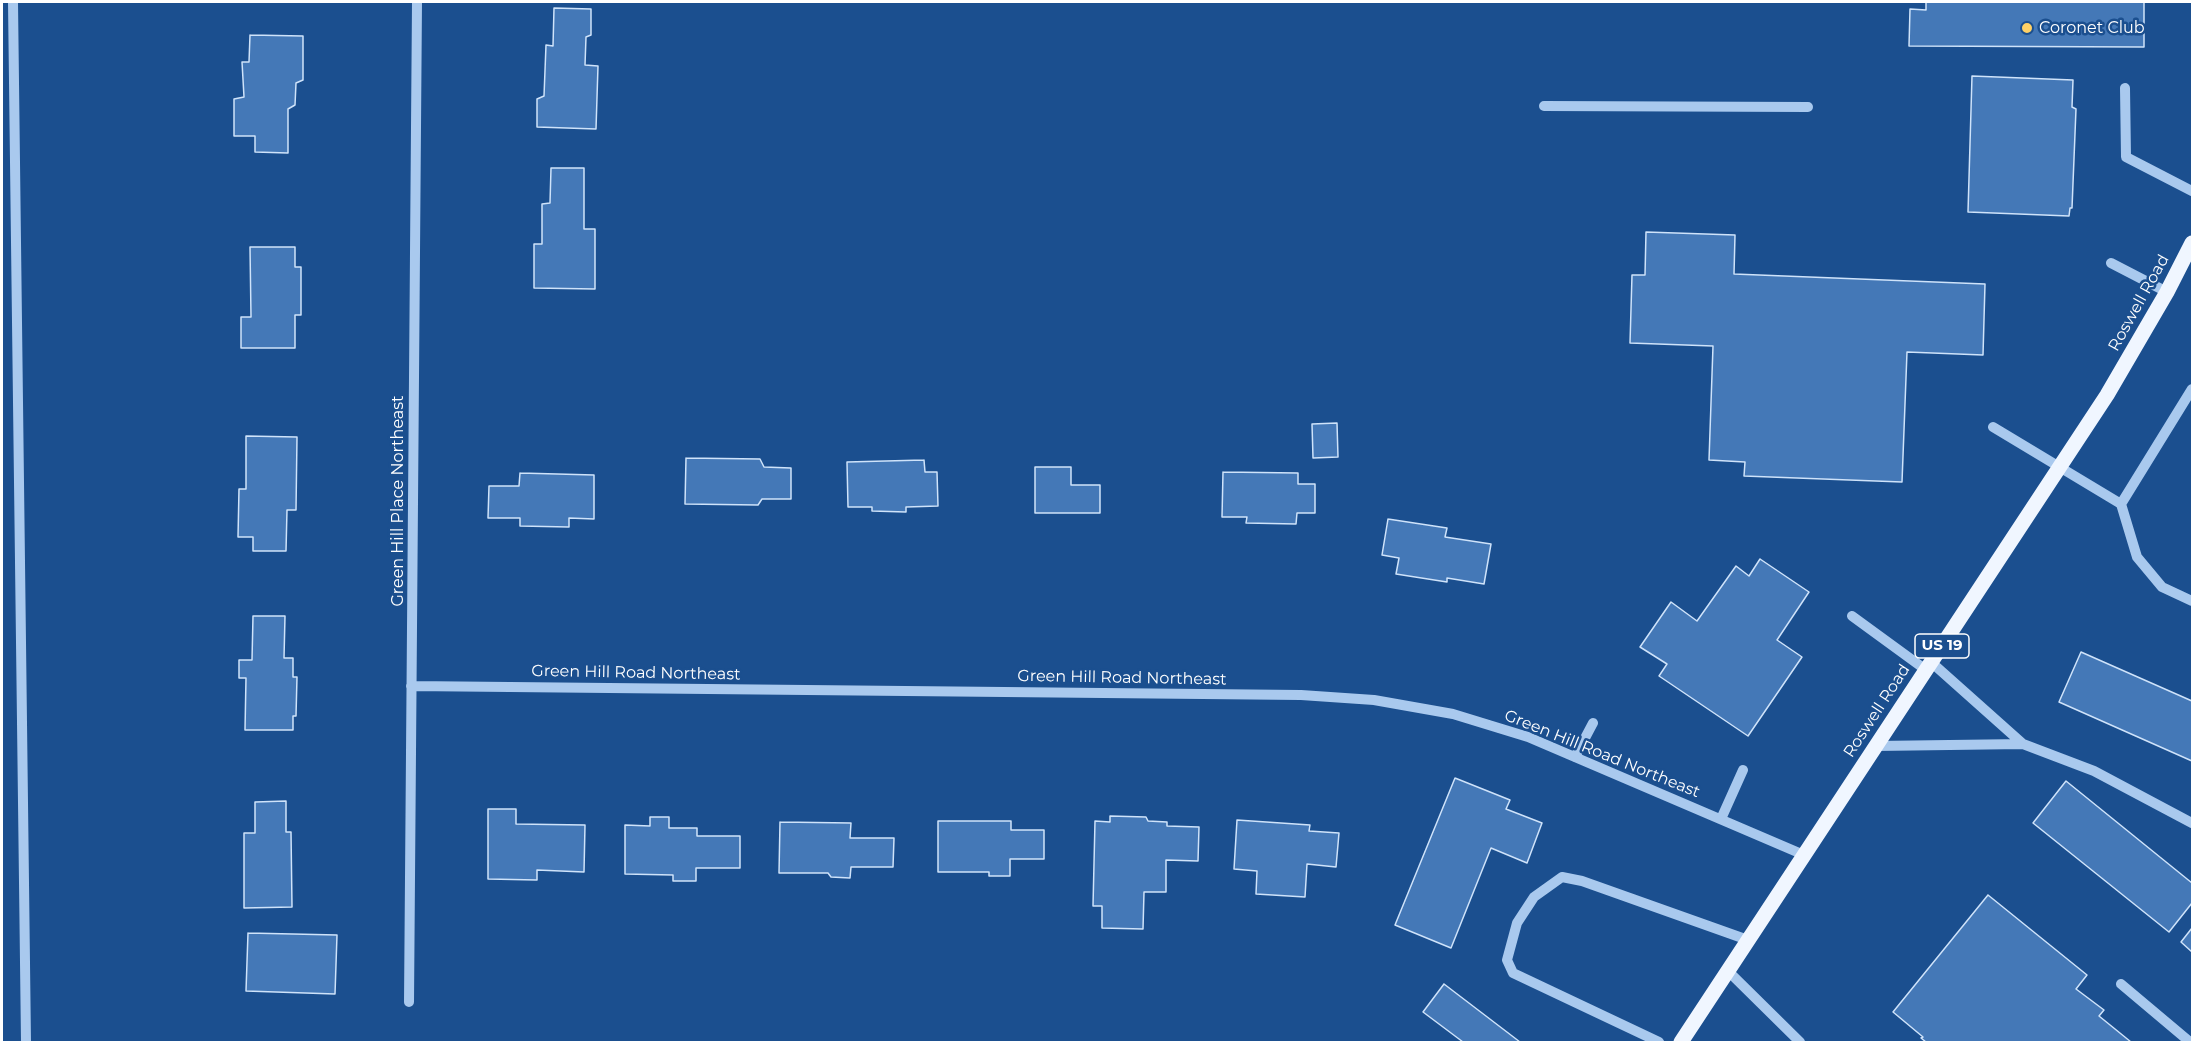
<!DOCTYPE html>
<html>
<head>
<meta charset="utf-8">
<style>
	body { margin:0 }
	#map { position:relative; width:2194px; height:1044px; overflow:hidden; background:#1b4f8f; font-family:Montserrat,sans-serif }
	canvas { display:block }
	.frame { position:absolute; inset:0; border:3px solid #fff; pointer-events:none }
</style>
</head>
<body>
<div id="map">
<canvas width="2194" height="1044"></canvas>
<div class="frame"></div>
</div>
<script>
const ctx = document.querySelector('canvas').getContext('2d');
ctx.lineJoin = 'round';
function paint(path, color) { ctx.fillStyle = color; ctx.fill(path, 'evenodd'); }
const toPath = rows => new Path2D(rows.map(r => 'M' + r).join(''));
function strokePath(path, color, width, dash) { ctx.strokeStyle = color; ctx.lineWidth = width; ctx.lineCap = dash ? 'butt' : 'round'; ctx.setLineDash(dash || []); ctx.stroke(path); }
function label(font, color, halo, rows, align = 'center') {
  ctx.font = font + ' Montserrat,sans-serif'; ctx.lineWidth = 5; ctx.setLineDash([]); ctx.textBaseline = 'middle'; ctx.strokeStyle = halo; ctx.fillStyle = color; for (const [text, x, y, turn = 0] of rows) {
    ctx.save(); ctx.translate(x, y); ctx.rotate((+turn || 0) * Math.PI / 180); ctx.textAlign = isNaN(turn) ? turn : align; if (halo) ctx.strokeText(text, 0, 0); ctx.fillText(text, 0, 0); ctx.restore();
  }
}
const building = toPath([
	[1926,2,2144,2,2144,47,1909,46,1910,9,1926,10,1926,2],
	[554,8,591,9,591,35,586,37,585,65,598,66,596,129,537,127,537,99,544,96,546,45,553,46,554,8],
	[250,35,303,36,303,80,296,83,295,105,288,109,288,153,255,152,255,136,234,136,234,99,244,97,242,62,249,62,250,35],
	[1972,76,2073,80,2072,107,2076,109,2072,208,2070,208,2069,216,1968,212,1972,76],
	[551,168,584,168,584,229,595,229,595,289,534,288,534,244,542,244,542,204,550,203,551,168],
	[1646,232,1735,235,1734,274,1985,284,1983,355,1907,352,1902,482,1744,476,1745,462,1709,460,1713,346,1630,343,1632,275,1645,275,1646,232],
	[250,247,295,247,295,267,301,267,301,315,295,315,295,348,241,348,241,317,251,317,250,247],
	[1337,423,1338,457,1313,458,1312,424,1337,423],
	[246,436,297,437,296,510,287,510,286,551,253,551,253,537,238,537,239,489,246,489,246,436],
	[686,458,760,459,764,467,791,468,791,499,762,499,758,505,685,504,686,458],
	[924,460,925,472,937,472,938,506,906,507,906,512,872,511,872,507,848,507,847,462,924,460],
	[1035,467,1071,467,1071,485,1100,485,1100,513,1035,513,1035,467],
	[1223,472,1298,473,1298,484,1315,484,1315,513,1297,513,1296,524,1246,523,1247,517,1222,517,1223,472],
	[520,473,594,475,594,519,569,518,569,527,520,526,520,518,488,518,489,486,519,486,520,473],
	[1388,519,1447,528,1445,537,1491,544,1484,584,1447,578,1447,582,1396,574,1399,558,1382,555,1388,519],
	[1760,559,1809,592,1777,640,1802,657,1748,736,1659,676,1667,664,1640,647,1671,602,1697,621,1736,566,1749,576,1760,559],
	[253,616,285,616,284,658,293,658,293,677,297,677,296,716,293,716,293,730,245,730,246,678,239,678,239,660,252,660,253,616],
	[2081,652,2192,701,2192,761,2059,702,2081,652],
	[1455,778,1510,800,1506,809,1542,823,1527,863,1491,848,1451,948,1395,925,1455,778],
	[2066,781,2192,883,2192,903,2169,932,2033,823,2066,781],
	[286,801,286,832,291,832,292,907,244,908,244,833,255,833,255,802,286,801],
	[488,809,516,809,516,824,585,825,584,872,537,870,537,880,488,879,488,809],
	[1110,816,1146,817,1148,821,1167,822,1167,826,1199,827,1198,861,1166,860,1166,892,1144,892,1143,929,1102,928,1102,906,1093,906,1095,821,1110,822,1110,816],
	[650,817,669,817,669,828,697,828,697,836,740,836,740,868,696,868,696,881,673,881,673,875,625,874,625,825,650,826,650,817],
	[1237,820,1310,825,1309,831,1339,833,1336,867,1307,864,1305,897,1256,894,1257,871,1234,869,1237,820],
	[938,821,1011,821,1011,830,1044,830,1044,859,1010,859,1010,876,989,876,989,872,938,872,938,821],
	[780,822,851,823,850,838,894,838,893,867,851,867,850,878,831,877,828,873,779,873,780,822],
	[1988,895,2087,975,2076,989,2104,1010,2099,1016,2131,1042,1926,1042,1921,1038,1923,1037,1893,1012,1988,895],
	[2192,928,2192,952,2181,942,2192,928],
	[248,933,337,935,335,994,246,991,248,933],
	[1444,984,1520,1042,1463,1042,1423,1012,1444,984]
]);
const minor = toPath([
	[13,2,26,1042],
	[2125,88,2126,157,2192,191],
	[1544,106,1808,107],
	[2111,263,2167,292],
	[1993,427,2121,504,2192,389],
	[2121,504,2137,557,2162,587,2192,601],
	[1852,616,1926,670],
	[1931,662,2023,744],
	[411,686,1301,695,1374,700,1453,714,1528,737,1804,855],
	[1876,746,2023,744,2094,771,2192,823],
	[1575,757,1593,723],
	[1721,819,1743,770],
	[1728,971,1800,1042],
	[2121,984,2190,1042],
	[409,1002,417,2],
	[1659,1042,1513,973,1507,960,1517,923,1534,897,1562,877,1582,881,1748,940]
]);
const major = toPath([
	[1681,1042,2107,395,2167,292,2192,243]
]);
const markers = [
	[2027,28,6,"#ffd166"]
];
const shields = [
	[1942,646,54]
];
const shieldNames = [
	["US 19",1942,646]
];
const poiNames = [
	["Coronet Club",2039,28]
];
const streetNames = [
	["Roswell Road",2139,303,-61],
	["Green Hill Place Northeast",398,501,-90],
	["Green Hill Road Northeast",636,673,1],
	["Green Hill Road Northeast",1122,678,1],
	["Roswell Road",1877,711,-57],
	["Green Hill Road Northeast",1602,754,22]
];
paint(building, '#4478b7');
strokePath(building, '#cfe3fa', 1.5);
strokePath(minor, '#a9c9ee', 10);
strokePath(major, '#f0f6ff', 15);
for (const [x, y, r, color] of markers) { const dot = new Path2D(); dot.arc(x, y, r, 0, 2 * Math.PI); ctx.fillStyle = color; ctx.fill(dot); strokePath(dot, '#1b4f8f', 2); }
for (const [x, y, w] of shields) { const box = new Path2D(); box.roundRect(x - w / 2, y - 12, w, 24, 4.5); ctx.fillStyle = '#1b4f8f'; ctx.fill(box); strokePath(box, '#fff', 1.5); }
label('bold 15px', '#fff', null, shieldNames);
label('16px', '#fff', '#1b4f8f', poiNames, 'left');
label('16px', '#fff', '#1b4f8f', streetNames);
</script>
</body>
</html>
